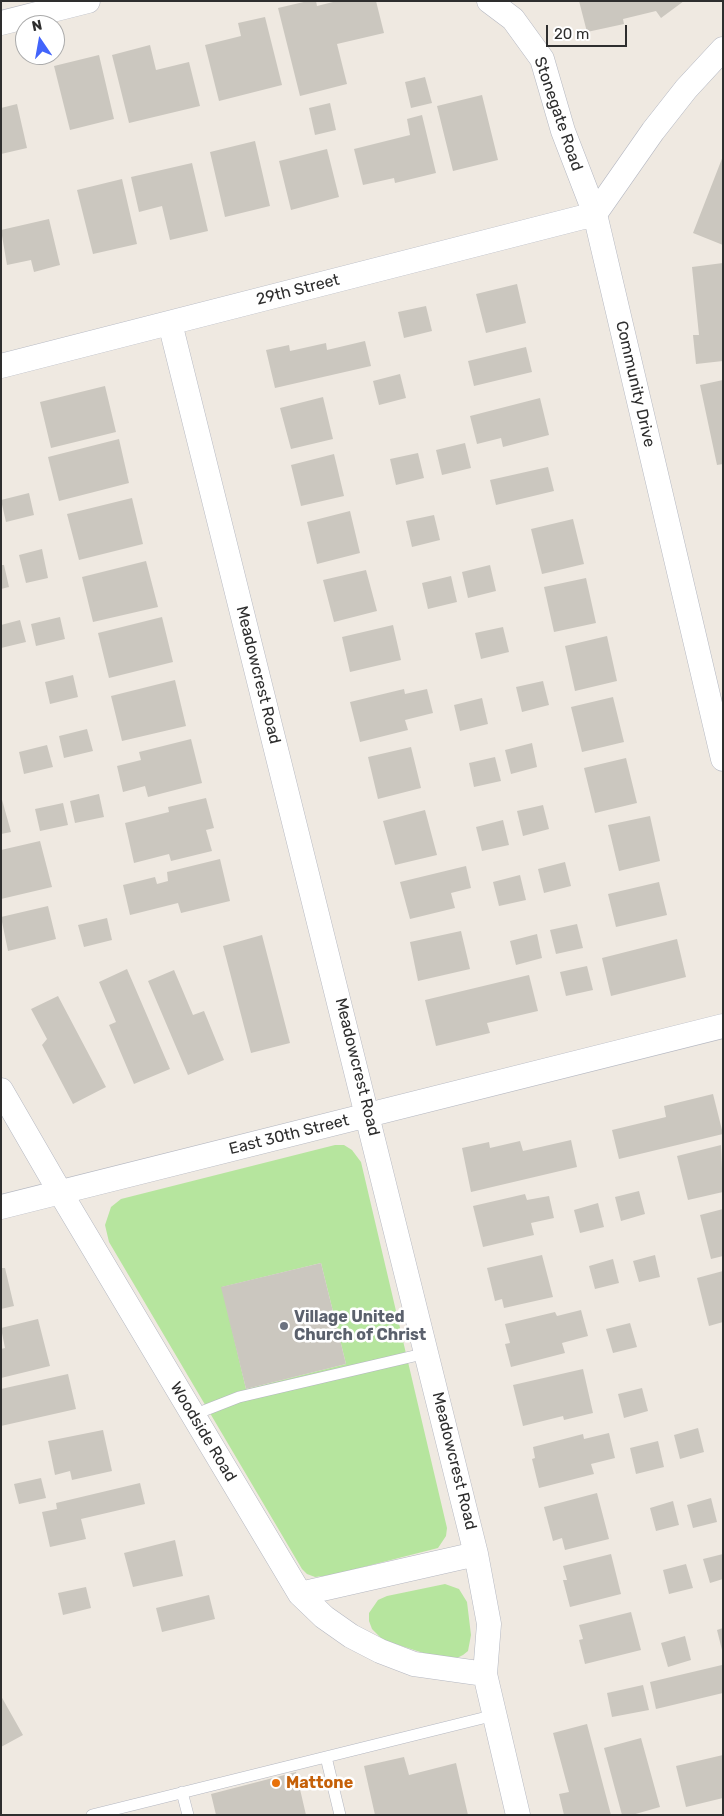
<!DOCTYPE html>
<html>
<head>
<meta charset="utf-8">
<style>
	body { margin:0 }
	#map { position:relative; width:724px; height:1816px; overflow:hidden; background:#efe9e1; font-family:Rubik,sans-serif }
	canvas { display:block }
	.frame { position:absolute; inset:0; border:2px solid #2e2e2e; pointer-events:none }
	.north { position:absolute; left:15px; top:15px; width:50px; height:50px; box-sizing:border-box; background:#fff; border:1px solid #ababab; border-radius:50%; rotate:348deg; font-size:14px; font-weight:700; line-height:20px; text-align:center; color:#2e2e2e }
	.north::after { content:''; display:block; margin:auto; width:18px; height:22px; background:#4264fb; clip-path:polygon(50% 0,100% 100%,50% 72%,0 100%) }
	.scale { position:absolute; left:546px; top:25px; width:81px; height:22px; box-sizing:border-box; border:2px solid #2e2e2e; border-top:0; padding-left:6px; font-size:15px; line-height:18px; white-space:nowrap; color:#2e2e2e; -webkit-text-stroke:4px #fff; paint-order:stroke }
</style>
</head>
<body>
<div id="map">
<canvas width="724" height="1816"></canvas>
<div class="frame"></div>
<div class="north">N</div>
<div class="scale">20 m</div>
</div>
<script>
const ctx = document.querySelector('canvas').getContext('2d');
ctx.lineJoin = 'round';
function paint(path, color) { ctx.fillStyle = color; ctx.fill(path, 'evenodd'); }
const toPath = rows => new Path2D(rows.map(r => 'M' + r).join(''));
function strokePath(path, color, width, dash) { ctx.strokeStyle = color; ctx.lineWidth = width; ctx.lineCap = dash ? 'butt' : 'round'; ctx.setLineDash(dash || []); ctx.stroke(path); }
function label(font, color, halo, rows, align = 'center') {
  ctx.font = font + ' Rubik,sans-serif'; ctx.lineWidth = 5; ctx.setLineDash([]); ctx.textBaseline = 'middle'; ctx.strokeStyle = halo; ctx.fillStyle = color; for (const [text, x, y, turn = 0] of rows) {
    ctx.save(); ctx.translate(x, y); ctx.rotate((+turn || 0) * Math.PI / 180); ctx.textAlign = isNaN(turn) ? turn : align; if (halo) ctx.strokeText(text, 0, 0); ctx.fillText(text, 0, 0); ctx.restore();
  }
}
const green = toPath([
	[335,1145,344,1145,352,1150,361,1162,447,1528,446,1536,438,1548,332,1575,315,1577,307,1574,302,1569,109,1242,105,1225,111,1207,121,1199],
	[321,1263,346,1364,246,1389,222,1287],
	[445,1584,459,1589,467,1602,471,1635,468,1651,463,1655,455,1659,442,1659,383,1640,372,1629,369,1621,369,1613,378,1600,387,1596]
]);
const building = toPath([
	[308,1,316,1,317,6,337,1,376,1,384,33,337,44,347,84,300,96,278,8],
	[579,1,684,1,661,18,656,11,623,19,624,24,587,32],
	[265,17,282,85,219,101,205,45,241,36,238,23],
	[150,45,156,70,189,62,200,106,129,123,112,55],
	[99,55,114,119,70,130,54,66],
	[425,77,432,103,411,108,405,82],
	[482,95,498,160,453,171,437,106],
	[330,103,336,130,315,135,309,108],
	[17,104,27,148,1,154,1,108],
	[422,115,436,173,395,183,394,178,363,185,354,149,410,135,407,119],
	[255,141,270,206,225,217,210,152],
	[327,149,339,197,291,210,279,161],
	[723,156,723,245,693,233],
	[192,163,208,231,170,240,162,206,139,212,131,177],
	[122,179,137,244,93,254,77,190],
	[49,219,60,265,34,272,31,260,7,265,1,230],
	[723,263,723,361,696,364,693,335,699,335,692,267],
	[517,284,526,323,486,333,476,294],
	[426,306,432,331,404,338,398,312],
	[365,341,371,366,275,388,266,350,289,345,290,351,326,343,327,350],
	[526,347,532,372,474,386,468,361],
	[400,374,406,398,379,405,373,381],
	[723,380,723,464,717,465,700,385],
	[105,386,116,432,51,448,40,402],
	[323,397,333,439,291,449,280,408],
	[540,398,549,435,503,447,501,438,477,444,470,416],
	[119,439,129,483,59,501,48,457],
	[465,443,471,468,442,475,436,450],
	[418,453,424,478,396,485,390,459],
	[334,454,344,496,301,506,291,465],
	[548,467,554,491,496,505,490,480],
	[29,493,34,515,6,522,1,500],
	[132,498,143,544,79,560,67,514],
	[350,511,360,553,317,564,307,522],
	[434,515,440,540,412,547,406,521],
	[573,519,584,564,542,574,531,529],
	[42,549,48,578,26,583,19,555],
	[146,561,158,607,93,622,82,577],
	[1,565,4,565,9,587,1,589],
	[490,565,496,591,468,598,462,572],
	[366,570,377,611,334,622,323,580],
	[451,576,457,602,428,609,422,583],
	[586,578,596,623,554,632,544,587],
	[60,617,65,639,36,646,31,624],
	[162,617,173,662,109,678,98,633],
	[20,620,26,642,1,648,1,625],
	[393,625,401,660,350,672,342,637],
	[503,627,509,652,481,659,475,633],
	[607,636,617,681,575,691,565,646],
	[73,675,78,697,50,704,45,682],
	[175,680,186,726,122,741,111,696],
	[543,681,549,705,522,712,516,687],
	[404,689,405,694,427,689,433,713,405,720,408,730,360,742,350,702],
	[613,697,624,742,582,752,571,707],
	[482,698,488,724,460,731,454,705],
	[87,729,93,751,64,758,59,736],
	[191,739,202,783,148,797,145,786,123,792,117,766,141,760,139,752],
	[532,743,537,767,511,774,505,750],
	[47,745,53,767,24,774,19,752],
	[411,747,421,788,378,799,368,757],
	[495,757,501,781,474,787,469,763],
	[626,758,637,803,595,813,584,768],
	[99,794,104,817,75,823,70,801],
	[1,796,11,832,1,834],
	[206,798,214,828,206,830,212,851,171,861,169,854,134,863,125,823,169,812,168,807],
	[63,803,68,825,40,831,35,809],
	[543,805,549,829,523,836,517,811],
	[425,810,437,855,395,865,383,821],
	[650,816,660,861,619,871,608,825],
	[503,820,509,845,482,851,476,827],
	[40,841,52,887,1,899,1,850],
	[220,859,230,901,181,913,178,903,130,915,123,885,155,877,157,884,168,881,167,872],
	[565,862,571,886,544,893,538,869],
	[466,866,471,888,451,893,455,908,410,919,400,882],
	[520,875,526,900,499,906,493,882],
	[659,882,667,915,616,927,608,894],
	[48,906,56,939,8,951,1,917],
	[107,918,112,940,84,947,78,925],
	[577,924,583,948,556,954,550,930],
	[461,931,470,969,418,981,410,942],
	[537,934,542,958,516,965,510,941],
	[262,935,290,1043,251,1053,223,946],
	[677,939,686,977,611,996,602,958],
	[587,966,593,990,566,996,560,972],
	[127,969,170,1069,134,1084,109,1025,116,1022,99,982],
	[174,970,193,1015,204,1011,224,1060,188,1075,148,981],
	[529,975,538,1011,487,1023,490,1033,436,1046,425,1000],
	[58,996,106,1087,73,1104,42,1045,47,1039,31,1009],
	[713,1094,723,1134,619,1159,612,1130,666,1117,664,1106],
	[571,1140,577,1167,471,1192,462,1148,489,1142,490,1148,520,1141,523,1151],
	[721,1145,723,1192,688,1200,677,1156],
	[639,1191,645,1214,621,1221,615,1197],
	[525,1194,527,1200,549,1196,554,1218,531,1223,534,1235,483,1247,473,1206],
	[598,1203,604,1227,580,1233,574,1210],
	[723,1209,723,1256,711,1259,700,1215],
	[542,1255,553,1297,504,1308,502,1299,495,1301,487,1268],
	[655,1255,660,1277,639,1282,633,1261],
	[613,1259,619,1283,595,1289,589,1266],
	[321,1263,346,1364,246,1389,221,1287],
	[1,1268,5,1268,14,1306,1,1309],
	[723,1271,723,1322,709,1326,697,1278],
	[581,1310,588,1336,562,1343,565,1353,511,1367,505,1344,510,1343,505,1324,555,1312,557,1316],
	[38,1319,50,1366,1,1378,1,1349,5,1348,1,1328],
	[630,1323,637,1347,613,1353,606,1329],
	[583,1369,593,1413,564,1420,563,1416,523,1426,513,1385],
	[68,1374,76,1409,1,1426,1,1389],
	[642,1388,648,1411,624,1418,618,1394],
	[698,1428,704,1452,680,1459,674,1435],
	[103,1430,112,1471,72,1480,70,1471,55,1475,48,1441],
	[609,1433,615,1458,591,1464,594,1474,539,1488,532,1459,535,1458,533,1447,583,1434,584,1439],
	[658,1441,664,1467,636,1474,630,1448],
	[41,1478,46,1498,19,1504,14,1484],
	[140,1483,145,1504,81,1519,86,1539,50,1547,42,1512,57,1509,56,1503],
	[597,1493,609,1539,565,1550,562,1538,553,1541,544,1507],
	[711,1498,717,1522,693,1528,687,1505],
	[673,1501,679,1525,656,1531,650,1508],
	[175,1540,183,1576,133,1587,124,1553],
	[611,1554,621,1594,570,1607,563,1580,567,1580,563,1566],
	[723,1554,723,1579,710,1583,703,1559],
	[686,1564,693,1588,669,1594,663,1570],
	[86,1587,91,1608,63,1615,58,1593],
	[209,1595,215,1619,162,1632,156,1608],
	[631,1612,641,1650,585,1664,579,1640,583,1639,579,1625],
	[723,1628,723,1650,722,1650,717,1630],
	[685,1636,691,1660,668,1667,661,1643],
	[722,1665,723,1693,656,1709,650,1682],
	[643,1685,649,1710,612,1717,607,1693],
	[1,1696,23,1735,1,1747],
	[587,1724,611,1815,564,1815,559,1794,569,1792,553,1733],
	[641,1738,660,1807,632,1815,622,1815,604,1748],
	[723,1755,723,1798,686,1807,676,1766],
	[404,1757,409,1775,456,1763,468,1815,375,1815,364,1766],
	[296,1772,306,1815,216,1815,211,1794]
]);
const lane = toPath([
	[193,1415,239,1397,427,1353],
	[326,1757,340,1815],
	[182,1792,188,1815],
	[92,1815,495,1715]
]);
const street = toPath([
	[1,23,88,1],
	[723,49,686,89,653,131,595,214,723,759],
	[170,323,476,1554,489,1624,485,1674,518,1815],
	[1,366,595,214,563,131,542,59,513,19,489,1],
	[1,1090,60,1192,300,1594,324,1617,351,1636,380,1651,414,1664,485,1674],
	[1,1207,723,1026],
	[300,1594,476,1554]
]);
const markers = [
	[284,1326,5,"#6b7280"],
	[276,1783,5,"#e8710a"]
];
const streetNames = [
	["Stonegate Road",558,114,71],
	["29th Street",298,290,-14],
	["Community Drive",635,384,77],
	["Meadowcrest Road",258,675,76],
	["Meadowcrest Road",357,1067,76],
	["East 30th Street",289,1135,-14],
	["Woodside Road",203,1432,59],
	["Meadowcrest Road",454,1461,76]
];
const worshipNames = [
	["Village United",294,1317],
	["Church of Christ",294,1335]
];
const foodNames = [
	["Mattone",286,1783]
];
paint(green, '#b6e59e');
paint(building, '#cbc7bf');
strokePath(lane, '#b4b7c1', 12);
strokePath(street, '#b4b7c1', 25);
strokePath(lane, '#fff', 11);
strokePath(street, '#fff', 24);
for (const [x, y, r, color] of markers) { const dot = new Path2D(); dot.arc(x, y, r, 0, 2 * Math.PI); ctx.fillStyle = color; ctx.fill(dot); strokePath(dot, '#fff', 2); }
label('16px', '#2e2e2e', '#fff', streetNames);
label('bold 16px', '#5b616d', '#fff', worshipNames, 'left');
label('bold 16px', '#c56008', '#fff', foodNames, 'left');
</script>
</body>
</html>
